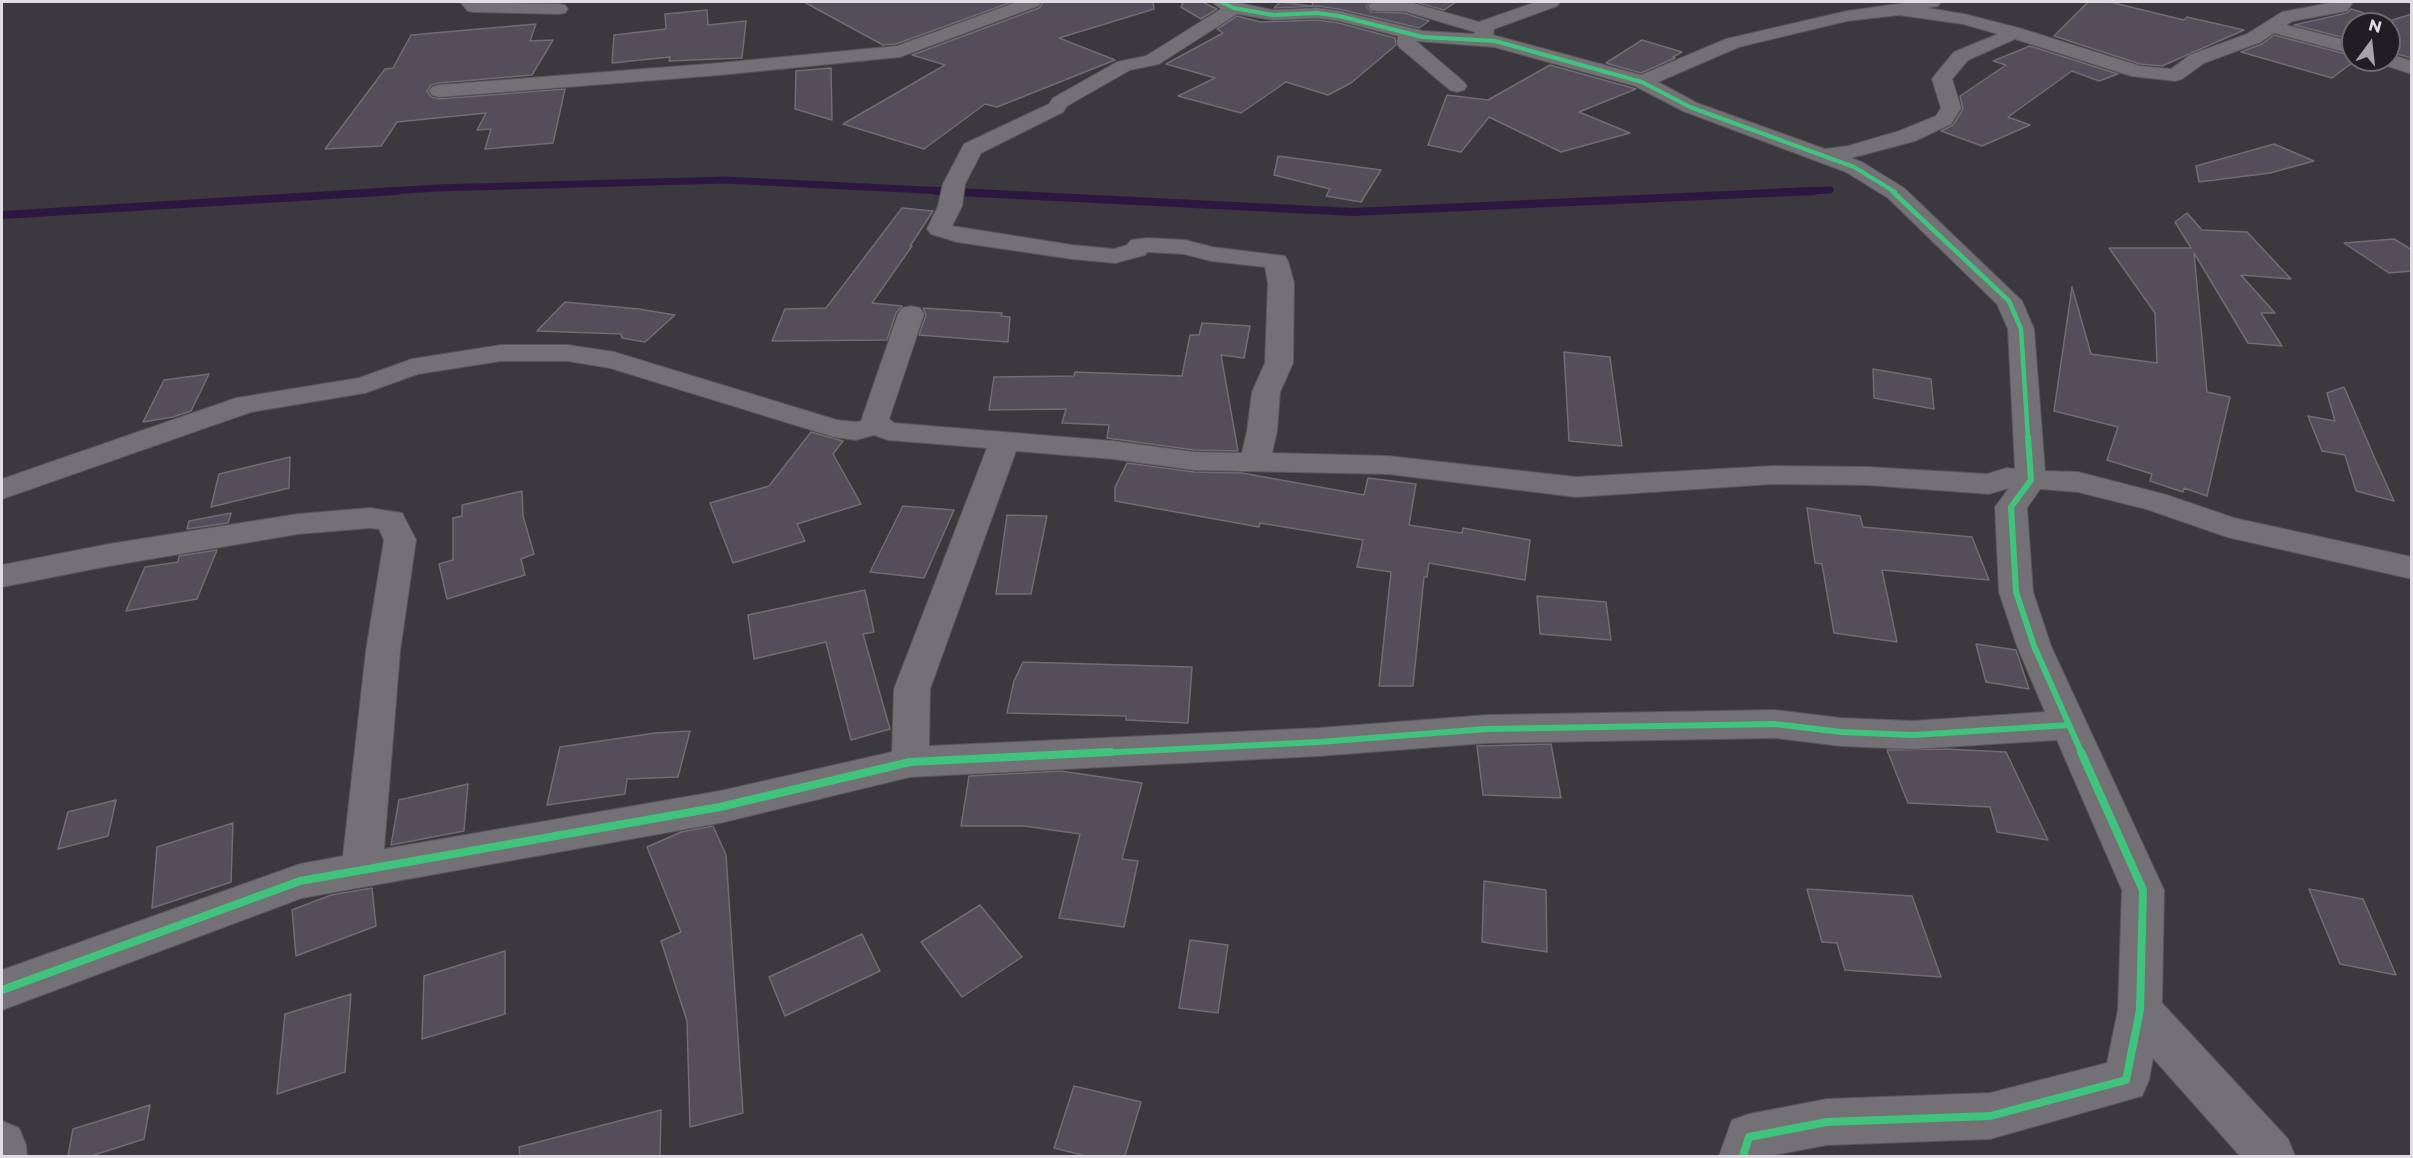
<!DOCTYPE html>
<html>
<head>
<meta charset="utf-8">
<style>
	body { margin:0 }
	#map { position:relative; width:2413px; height:1158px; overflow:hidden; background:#3b383e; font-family:Montserrat,sans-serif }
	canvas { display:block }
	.frame { position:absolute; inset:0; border:3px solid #dfdce3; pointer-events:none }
	.north { position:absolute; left:2341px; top:12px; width:60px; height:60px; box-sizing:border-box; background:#201e23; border:2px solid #6c6a70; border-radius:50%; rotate:15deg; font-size:16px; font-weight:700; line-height:24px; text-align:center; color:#dfdce3 }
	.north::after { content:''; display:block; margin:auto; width:21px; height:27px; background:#a6a3a9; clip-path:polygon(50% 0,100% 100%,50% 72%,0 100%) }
</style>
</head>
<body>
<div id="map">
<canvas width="2413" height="1158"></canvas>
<div class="frame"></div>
<div class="north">N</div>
</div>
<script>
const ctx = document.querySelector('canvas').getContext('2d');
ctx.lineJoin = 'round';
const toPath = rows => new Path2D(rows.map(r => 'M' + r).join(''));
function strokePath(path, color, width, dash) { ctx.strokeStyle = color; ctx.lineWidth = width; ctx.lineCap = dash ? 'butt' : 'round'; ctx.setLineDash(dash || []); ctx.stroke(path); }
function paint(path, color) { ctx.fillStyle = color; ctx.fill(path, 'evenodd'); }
const streamFar1 = toPath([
	[375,192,437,188,725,180,966,192],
	[1781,192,1830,190]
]);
const stream = toPath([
	[936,191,1353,212,1814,191],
	[2,215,397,191]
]);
const building = toPath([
	[804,2,1012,2,896,44,883,45,804,2],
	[1043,2,1153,2,1154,9,1059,38,1115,60,997,107,985,104,924,149,843,124,945,65,912,55,1039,8,1043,2],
	[1183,2,1202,2,1217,9,1201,19,1181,7,1183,2],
	[1280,2,1312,6,1313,2,1370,2,1366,6,1371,12,1404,13,1429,21,1419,28,1339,9,1317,6,1274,8,1280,2],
	[1415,2,1456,2,1444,10,1415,2],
	[2088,2,2110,2,2184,20,2187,17,2244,30,2162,66,2140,64,2054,36,2088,2],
	[2351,9,2389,21,2412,14,2412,58,2389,52,2389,24,2353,24,2353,40,2294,25,2347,13,2351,9],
	[707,10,708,25,746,21,742,58,669,61,670,57,612,63,614,35,666,29,665,14,707,10],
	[1237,16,1261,22,1317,20,1339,23,1395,38,1396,45,1351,83,1328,95,1286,82,1241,113,1178,96,1215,78,1166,64,1223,33,1217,29,1237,16],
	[536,24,530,41,553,40,532,75,439,83,431,85,427,91,431,97,439,99,565,89,553,143,485,149,491,129,477,130,486,113,397,122,381,146,325,149,385,69,393,68,411,35,536,24],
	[2274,35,2353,56,2353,60,2356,60,2332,78,2241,52,2262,44,2274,35],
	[1642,40,1682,52,1673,57,1675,58,1641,73,1606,63,1642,40],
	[2030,46,2118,74,2099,81,2072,71,2008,117,2030,125,1982,146,1941,131,1953,125,1963,109,1960,96,2006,65,1993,61,2030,46],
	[1550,65,1636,89,1579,112,1630,133,1561,152,1489,117,1461,152,1428,145,1447,95,1488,100,1550,65],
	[831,68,832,120,795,109,796,71,831,68],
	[2274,144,2314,161,2270,173,2199,182,2196,166,2274,144],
	[1278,156,1381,170,1361,202,1326,196,1330,189,1274,175,1278,156],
	[902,208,933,211,910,246,912,246,872,303,902,306,896,313,887,340,772,341,785,309,826,308,902,208],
	[2187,213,2202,230,2247,232,2291,279,2241,275,2275,313,2261,313,2282,346,2248,343,2194,253,2207,392,2230,397,2207,496,2184,488,2183,492,2150,481,2152,474,2107,460,2118,427,2054,411,2072,287,2091,354,2157,363,2155,313,2109,248,2191,248,2175,222,2187,213],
	[2394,239,2412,250,2412,271,2389,273,2344,243,2394,239],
	[565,302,639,309,675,315,645,342,622,338,621,334,537,331,565,302],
	[923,308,1002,313,1001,316,1010,317,1008,342,919,335,926,315,923,308],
	[1202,323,1250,326,1244,358,1221,355,1238,451,1194,450,1107,438,1109,425,1062,423,1066,409,989,410,994,377,1074,376,1075,372,1182,376,1190,335,1199,335,1202,323],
	[1564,352,1610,357,1622,446,1569,441,1564,352],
	[1873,369,1931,379,1934,409,1874,398,1873,369],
	[209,374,191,411,173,417,143,422,164,380,209,374],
	[2344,387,2376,461,2394,501,2356,491,2345,455,2322,451,2308,416,2335,421,2327,393,2344,387],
	[811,432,843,441,833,454,861,504,797,524,805,541,733,563,710,503,769,486,811,432],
	[290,457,289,488,211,507,219,474,290,457],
	[1127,463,1194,472,1242,473,1364,495,1368,478,1416,484,1409,525,1462,533,1463,528,1530,540,1525,580,1429,563,1427,577,1424,577,1413,686,1379,686,1391,572,1357,567,1363,540,1260,523,1259,527,1115,501,1115,487,1127,463],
	[522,491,523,516,534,554,521,559,525,575,447,599,439,564,453,560,453,518,462,516,462,505,522,491],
	[903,506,954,510,924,578,870,572,903,506],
	[1807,508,1860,516,1863,527,1972,537,1989,580,1882,570,1897,642,1834,633,1822,564,1815,563,1807,508],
	[231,513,228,523,187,529,189,521,231,513],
	[1007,515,1047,516,1031,594,996,594,1007,515],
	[217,550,197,599,126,611,145,567,178,562,179,556,217,550],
	[865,590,874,632,863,634,890,729,851,740,826,642,754,659,748,615,865,590],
	[1537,596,1606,602,1611,640,1540,634,1537,596],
	[1976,644,2016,650,2029,689,1986,682,1976,644],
	[1023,662,1192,667,1188,723,1126,720,1126,716,1007,713,1014,681,1023,662],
	[690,731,678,777,627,779,625,794,547,805,560,747,655,733,690,731],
	[1551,744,1561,798,1483,795,1477,746,1551,744],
	[1945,749,2006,752,2048,840,1997,832,1990,807,1908,803,1887,750,1945,749],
	[1061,771,1142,783,1122,859,1138,861,1124,927,1059,918,1080,834,1024,826,961,826,969,776,1061,771],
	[468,784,464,831,391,845,399,800,468,784],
	[116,800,108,836,58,849,68,812,116,800],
	[233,823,231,882,152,908,157,847,233,823],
	[713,826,726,855,743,1113,690,1127,687,1021,661,941,681,932,647,847,681,832,713,826],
	[1484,881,1546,890,1547,952,1482,942,1484,881],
	[372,888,376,926,296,956,292,910,331,895,372,888],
	[1807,889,1912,896,1941,977,1845,970,1837,943,1822,942,1807,889],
	[2309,889,2363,899,2396,975,2340,964,2309,889],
	[980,905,1022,957,962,997,921,942,980,905],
	[862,934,880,971,785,1016,769,977,862,934],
	[1190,940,1228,945,1218,1013,1179,1008,1190,940],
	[505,951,505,1014,422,1039,424,976,505,951],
	[351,994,345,1072,277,1094,285,1014,351,994],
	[1074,1086,1141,1102,1125,1156,1086,1156,1054,1148,1074,1086],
	[150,1105,144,1139,91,1156,68,1156,73,1129,150,1105],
	[661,1110,660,1156,520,1156,519,1147,661,1110]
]);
const street = toPath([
	[460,2,559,4,565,5,568,9,565,13,559,14,474,12,468,11,460,2],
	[1017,2,1041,2,1038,6,900,57,720,75,439,97,432,95,429,91,432,87,439,85,720,63,897,46,1017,2],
	[1212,2,1234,2,1273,10,1317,8,1339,11,1423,31,1474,34,1475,32,1404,11,1377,11,1371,10,1368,6,1373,2,1409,2,1479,22,1536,2,1560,2,1557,6,1494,29,1493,35,1641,75,1726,39,1847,11,1912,2,1941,2,1938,6,1927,8,1964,14,2019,28,2140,66,2171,69,2190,55,2247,34,2282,12,2335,2,2353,2,2347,11,2293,21,2286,25,2353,42,2353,54,2274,33,2261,42,2204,63,2182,79,2175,81,2131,76,2015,39,1968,60,1952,79,1961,108,1951,124,1915,141,1851,158,1862,162,1904,188,2022,301,2034,329,2045,471,2078,472,2167,495,2234,518,2412,557,2412,579,2227,537,2146,509,2078,492,2040,489,2027,508,2033,592,2051,646,2164,890,2162,1003,2288,1139,2295,1156,2240,1156,2153,1058,2149,1080,2142,1096,1990,1139,1827,1145,1769,1156,1719,1156,1732,1120,1749,1114,1827,1099,1990,1093,2107,1063,2118,1010,2122,890,2057,740,1913,749,1841,746,1775,738,1487,743,1319,756,910,777,720,823,302,898,2,1010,2,970,300,864,343,856,366,651,384,540,379,529,370,528,298,534,109,566,2,587,2,565,109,544,298,514,370,508,402,513,416,540,400,651,384,849,720,791,892,752,894,689,987,448,888,440,874,435,856,440,834,437,610,368,568,361,501,361,418,374,365,393,251,412,2,499,2,479,236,398,359,378,412,359,501,345,568,345,614,352,837,420,856,422,861,421,898,314,902,308,911,306,920,308,924,314,889,419,894,423,1113,441,1194,452,1242,453,1247,431,1252,392,1265,363,1268,283,1265,267,1211,261,1184,254,1147,252,1145,255,1115,263,1072,259,957,242,931,234,927,229,938,206,943,184,964,144,1049,104,1053,98,1117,62,1146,56,1221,9,1212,2],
	[1237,14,1273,20,1317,18,1339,21,1398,36,1397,43,1399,47,1450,90,1457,92,1464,90,1467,86,1464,82,1416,41,1494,47,1635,86,1683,111,1846,172,1888,198,1997,304,2008,329,2015,469,2007,468,1987,474,1868,467,1773,466,1576,477,1388,456,1272,453,1277,431,1280,392,1293,363,1294,283,1288,261,1285,256,1212,247,1185,240,1147,238,1131,240,1127,245,1114,249,1072,245,952,226,962,206,965,184,981,153,1063,112,1067,106,1130,70,1159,64,1237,14],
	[1899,15,1963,24,1998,34,1954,52,1935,75,1932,79,1941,108,1936,116,1899,131,1848,146,1825,149,1697,103,1658,82,1739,47,1847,21,1899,15],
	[1016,451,1113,459,1194,470,1388,474,1576,497,1773,484,1868,485,1989,494,2009,488,1995,507,1999,592,2017,646,2045,712,1913,721,1841,718,1775,710,1487,715,1319,728,929,746,930,689,1016,451],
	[2389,54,2412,61,2412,74,2381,64,2378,60,2389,60,2389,54],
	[2,1121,19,1128,26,1145,27,1156,2,1156,2,1121]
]);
const cyclewayFar3 = toPath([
	[1221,2,1234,8,1273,15,1317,13,1339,16,1423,37,1495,41,1642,82,1690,107,1854,167,1895,192]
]);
const cyclewayFar2 = toPath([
	[1892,191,2009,301,2021,329,2028,438]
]);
const cyclewayFar1 = toPath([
	[2028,437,2031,480,2011,507,2016,592,2034,646,2082,754],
	[1080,754,1319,742,1487,729,1775,724,1841,732,1913,735,2069,725]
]);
const cycleway = toPath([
	[2,990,300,881,720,807,910,762,1111,752],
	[1743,1156,1749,1137,1827,1122,1990,1116,2126,1080,2140,1010,2143,890,2081,752]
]);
strokePath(streamFar1, '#2d1741', 7);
strokePath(stream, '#2d1741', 8);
paint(building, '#544d5a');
strokePath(building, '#6f6d72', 1.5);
strokePath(street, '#58555b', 2);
paint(street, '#737176');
strokePath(cyclewayFar3, '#40c37c', 4);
strokePath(cyclewayFar2, '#40c37c', 4.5);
strokePath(cyclewayFar1, '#40c37c', 6);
strokePath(cycleway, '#40c37c', 8);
</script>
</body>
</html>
